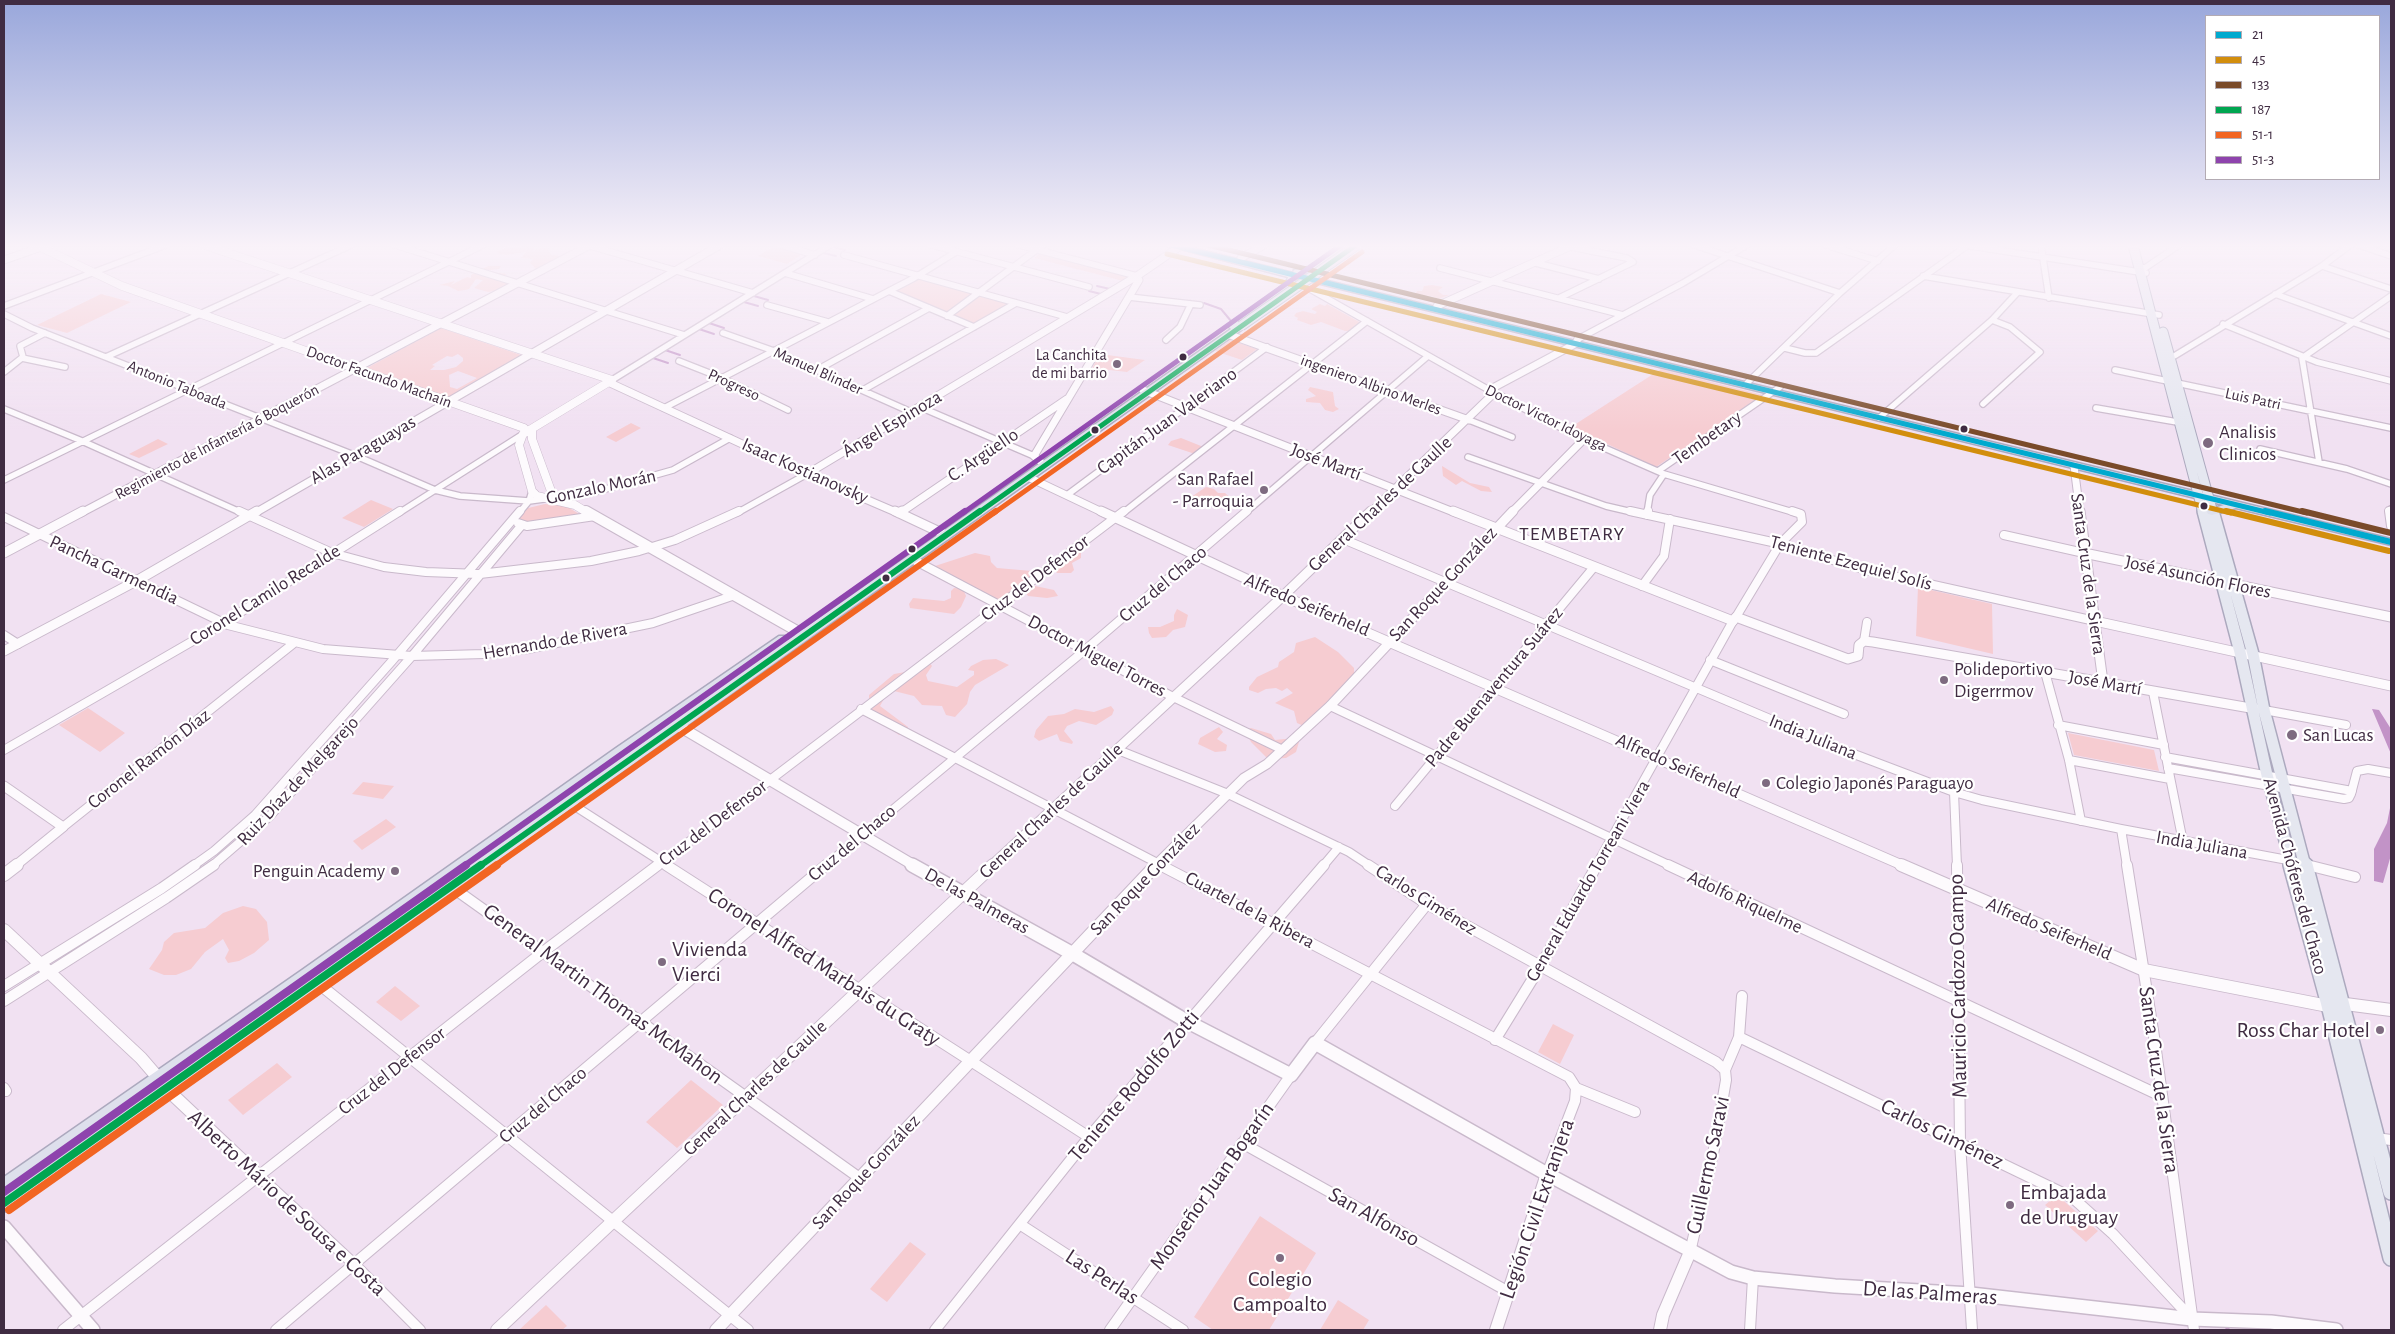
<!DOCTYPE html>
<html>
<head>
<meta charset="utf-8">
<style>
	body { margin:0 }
	#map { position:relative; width:2395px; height:1334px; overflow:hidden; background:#f1e1f2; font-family:"Alegreya Sans",sans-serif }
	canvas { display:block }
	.frame { position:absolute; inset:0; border:5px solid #402c42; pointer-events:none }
	.legend { position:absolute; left:2205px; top:15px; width:175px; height:165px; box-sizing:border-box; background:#fff; border:1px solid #b3abb3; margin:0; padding:6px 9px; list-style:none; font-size:15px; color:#402c42 }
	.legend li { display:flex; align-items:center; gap:10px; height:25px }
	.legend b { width:25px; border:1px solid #b3abb3 }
</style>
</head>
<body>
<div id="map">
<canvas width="2395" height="1334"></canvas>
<div class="frame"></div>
<ul class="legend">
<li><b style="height:6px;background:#00a9ce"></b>21</li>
<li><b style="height:6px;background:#d28e0d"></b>45</li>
<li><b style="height:6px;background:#7a4b2a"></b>133</li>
<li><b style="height:6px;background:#00a651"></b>187</li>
<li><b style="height:6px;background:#f26522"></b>51-1</li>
<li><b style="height:6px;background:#8e44ad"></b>51-3</li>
</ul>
</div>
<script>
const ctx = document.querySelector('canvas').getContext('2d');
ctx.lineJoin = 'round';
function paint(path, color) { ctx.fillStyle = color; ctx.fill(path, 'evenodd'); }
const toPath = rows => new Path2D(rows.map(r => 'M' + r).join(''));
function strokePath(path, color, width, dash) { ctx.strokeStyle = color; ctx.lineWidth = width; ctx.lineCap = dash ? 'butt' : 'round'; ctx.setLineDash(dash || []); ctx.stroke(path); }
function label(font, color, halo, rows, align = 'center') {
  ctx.font = font + ' "Alegreya Sans",sans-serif'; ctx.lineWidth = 4.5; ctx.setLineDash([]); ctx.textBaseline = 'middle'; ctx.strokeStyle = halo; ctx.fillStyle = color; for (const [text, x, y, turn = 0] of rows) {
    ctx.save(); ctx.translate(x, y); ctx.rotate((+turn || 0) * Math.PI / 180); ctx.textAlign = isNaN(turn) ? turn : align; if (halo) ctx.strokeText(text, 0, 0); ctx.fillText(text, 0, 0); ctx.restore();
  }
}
const green = toPath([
	[510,245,535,248,531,252,540,248,548,248,551,255,561,256,562,258,546,268,536,269,530,263,533,259,521,258,526,252,506,255,500,254,497,252],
	[774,246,803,254,787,264,758,256],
	[1040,253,1130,277,1123,281,1034,258],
	[488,266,501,266,499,269,484,271,507,274,500,278,509,283,508,285,500,290,488,292,474,288,483,280,481,280,476,279,469,289,465,290,458,291,448,286,439,285,455,281,451,285,467,277,471,278,471,275],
	[918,278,973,293,947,313,894,291],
	[1432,285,1443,287,1438,291,1443,295,1449,295,1439,299,1431,296,1415,295,1417,291,1422,291,1424,286],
	[101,294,131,302,67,333,37,325],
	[979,295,1008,304,975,325,951,315],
	[1320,304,1325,306,1327,304,1363,324,1364,326,1356,331,1345,331,1321,322,1311,325,1297,320,1298,318,1294,316,1296,313,1303,311,1315,314,1317,312,1311,309],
	[441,328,521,355,449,397,365,369],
	[458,354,463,358,463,361,456,367,444,370,430,370,435,366,432,365,447,356,452,357],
	[458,371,477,378,457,389,450,387,449,375],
	[1230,340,1257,349,1242,360,1215,351],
	[1100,354,1145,360,1127,372,1092,368],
	[1661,369,1763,395,1656,467,1571,427],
	[1310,387,1333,392,1335,406,1339,409,1333,412,1325,410,1320,403,1306,402,1306,399,1316,396,1308,390],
	[631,423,641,428,616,442,606,437],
	[1181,438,1201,446,1204,447,1195,454,1168,445,1171,441],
	[158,439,168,444,139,458,129,454],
	[1442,466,1470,483,1489,487,1492,492,1481,491,1462,481,1456,485,1443,476],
	[1206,487,1214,489,1218,493,1225,493,1234,501,1240,500,1244,503,1242,506,1234,506,1231,501,1212,501,1209,497,1195,501,1190,500,1191,497],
	[371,500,393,509,364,527,342,518],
	[545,504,566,506,581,515,527,524,517,520,524,509],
	[1081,549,1081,558,1072,563,1074,570,1071,573,1057,573,1055,570,1074,552],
	[975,553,990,556,991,562,997,568,1032,571,1036,573,1035,577,1004,600,994,600,934,575,935,566],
	[1035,586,1054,590,1058,596,1047,598,1028,596,1025,592],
	[1918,587,1992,604,1993,654,1916,636],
	[954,588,963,589,966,596,961,607,954,614,910,608,909,604,913,598,944,601,951,598,951,591],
	[1177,609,1188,615,1185,627,1173,630,1166,637,1152,638,1149,633,1148,627,1160,627,1174,621,1174,615],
	[1315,637,1338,652,1354,668,1354,674,1306,727,1297,723,1294,711,1275,703,1293,693,1287,688,1282,691,1276,688,1266,689,1258,693,1249,690,1249,687,1257,677,1278,667,1279,662,1294,652,1296,643],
	[996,659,1009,665,975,685,970,692,967,704,955,717,946,715,942,706,922,705,914,696,894,691,885,697,880,706,908,727,908,732,899,735,889,728,889,726,864,710,869,703,869,695,894,674,911,671,929,662,932,666,926,675,928,681,957,687,974,675,974,671,968,670,971,666,983,660],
	[1111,706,1114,710,1112,715,1096,725,1079,721,1067,726,1064,731,1073,742,1072,744,1060,741,1057,734,1039,741,1034,737,1036,730,1048,716,1064,714,1075,709,1094,712],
	[88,708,125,733,100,752,59,725],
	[1219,727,1223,732,1217,739,1227,745,1226,751,1215,752,1198,744,1200,738],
	[1251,728,1271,734,1275,740,1295,738,1299,742,1296,752,1286,758,1268,759,1251,742,1245,730],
	[2068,733,2154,750,2159,771,2074,755],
	[363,782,394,786,383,799,352,794],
	[386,819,396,827,362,850,353,841],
	[243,906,256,909,267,922,269,940,254,953,239,961,228,963,225,958,229,950,223,939,205,952,191,969,176,975,164,975,149,969,162,950,164,942,174,933,205,928,223,913],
	[395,986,420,1006,401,1021,376,1002],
	[1553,1024,1574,1035,1560,1064,1538,1052],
	[277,1063,292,1077,243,1115,228,1100],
	[691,1080,723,1105,677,1148,646,1122],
	[2057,1195,2098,1231,2086,1242,2045,1205],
	[1260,1216,1316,1253,1269,1330,1213,1330,1194,1317],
	[910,1242,926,1254,887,1302,870,1289],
	[1338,1300,1369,1320,1363,1330,1320,1330],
	[546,1305,567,1326,562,1330,519,1330]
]);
const water = toPath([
	[2372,709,2379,710,2391,729,2391,754],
	[2391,803,2391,855,2383,883,2374,881,2374,849,2387,823]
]);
const streamFar1 = toPath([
	[833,247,845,250],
	[824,253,836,256],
	[1097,286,1110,289],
	[1089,291,1101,294],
	[754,296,768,300],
	[744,302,758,306],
	[1204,303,1221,309,1231,321],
	[709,323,724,328],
	[699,329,714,334],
	[665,350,680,355],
	[653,358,668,363]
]);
const stream = toPath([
	[2225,1326,2229,1330]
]);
const minorFar2 = toPath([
	[395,245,684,335],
	[587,245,753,293],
	[781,245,815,255],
	[932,245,1089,287],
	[1019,245,1137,276],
	[1694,245,1840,293],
	[1826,245,1878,261],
	[1964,245,2146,273],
	[2041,245,2049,298],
	[2359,245,2391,256],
	[1571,247,1627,258,1633,262],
	[844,255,1067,317],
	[1536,263,1599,279],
	[2322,266,2391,289],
	[2138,267,2145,268,2179,245],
	[1440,268,1623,315],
	[785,273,873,299],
	[1923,276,2159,315],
	[1303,285,1489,390],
	[889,291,974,327],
	[2275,294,2391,336],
	[1129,297,1200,305],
	[1559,298,1633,262],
	[767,305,828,322],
	[4,306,166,245],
	[4,314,32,328,354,455,435,490,460,496,529,501,595,492,673,470,730,438],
	[947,316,1043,245],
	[2223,324,2317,362,2391,381],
	[723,333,774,351,911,412],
	[1578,339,1683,283,1747,245],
	[1166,340,1180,327,1191,304],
	[1785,348,1805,353,1816,353,1968,245],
	[106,357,351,245],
	[2165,357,2171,358,2322,266,2350,245],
	[22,358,65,367],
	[679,361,722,378,788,410],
	[817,370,929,308],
	[2115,370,2391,428],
	[4,372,23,357,20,346,45,333],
	[612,380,830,245],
	[1745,385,1840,293,1895,245],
	[863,390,1016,303],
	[1983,404,2040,352,2010,327,1992,320],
	[920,407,1034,456],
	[664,408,914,278,956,252],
	[2096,408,2183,423],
	[4,409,82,441,242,513],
	[1879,418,1992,320,2017,293],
	[1469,420,1512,437],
	[1584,439,1664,474,1796,513],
	[2260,449,2347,469,2391,484],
	[1468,457,1606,506,1636,513],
	[2319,462,2302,358,2391,296],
	[1658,471,1780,387],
	[4,480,483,245],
	[1067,495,1267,347],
	[399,513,523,434],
	[519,513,529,501,532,491],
	[737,513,807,474],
	[1123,513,1367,321],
	[1245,513,1428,356],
	[1647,513,1650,495,1664,474],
	[2389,513,2391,509]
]);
const minorFar1 = toPath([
	[239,511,332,553,384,567,426,572,480,574,591,561,639,551,675,540,739,511],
	[1630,511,1772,542,1866,570,2095,621],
	[2389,511,2391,526],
	[1647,515,1648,511],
	[4,517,228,625,323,649,412,656,484,654,528,649,653,623,735,595],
	[518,523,527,526,595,516],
	[2004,535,2084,553],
	[1343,539,1846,751,1954,792,1982,800,2121,829,2293,861],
	[912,559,1173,697,1283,750],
	[1642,586,1664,556,1670,519],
	[1736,617,1780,544,1802,522,1801,514,1792,511],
	[4,635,18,644],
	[1864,641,1867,622],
	[1710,660,1844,714],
	[2045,672,2069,760,2081,821],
	[2153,692,2183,842],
	[1330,706,1671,866],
	[861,709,1163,866],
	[2264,710,2346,725],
	[2058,725,2164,745],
	[4,750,217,627,400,511],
	[1118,750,1228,794,1349,852,1370,866],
	[2165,757,2352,791],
	[2069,760,2170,779],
	[2168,768,2344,799,2349,798,2351,794,2357,771,2368,769,2391,773],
	[1954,792,1957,866],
	[567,801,668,866],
	[1395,806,1594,567],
	[63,827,294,643],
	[2121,829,2127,866],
	[2304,864,2311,866],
	[193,866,214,851,255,815,392,661,520,511],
	[212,866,270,816,412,656,521,526],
	[657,866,1124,511],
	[825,866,1085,650,1247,511],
	[1323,866,1339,847],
	[1596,866,1733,621]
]);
const minor = toPath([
	[666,865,1089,1137],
	[1160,865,1569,1077,1576,1088,1635,1112],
	[1368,865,1427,904,1716,1062,1725,1070],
	[1668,865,2161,1096],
	[1957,865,1960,1143,1972,1330],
	[2127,865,2155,1043,2194,1330],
	[2307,865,2355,877],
	[449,885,861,1179],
	[314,980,748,1330],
	[4,986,162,888,195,865],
	[4,1001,166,898,214,865],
	[1739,1037,2073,1198,2113,1234,2192,1319],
	[1495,1040,1540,967,1597,865],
	[1315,1043,1427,904],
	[4,1088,6,1091],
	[2376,1138,2391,1140],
	[1242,1143,1507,1291],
	[1547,1174,1575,1101,1576,1088],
	[258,1175,354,1264,420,1330],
	[1021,1225,1183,1330],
	[1690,1252,1714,1149,1726,1080,1725,1070,1739,1037,1742,996],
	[63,1330,543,952,658,865],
	[276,1330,826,865],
	[935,1330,1089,1137,1324,865],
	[1110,1330,1291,1075],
	[1750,1330,1753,1278]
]);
const tertiaryFar2 = toPath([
	[1241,258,1264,245],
	[4,260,47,245],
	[1437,306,1573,245],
	[1230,335,1469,420],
	[608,382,807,474,898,513],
	[1143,390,1456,513],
	[1040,461,1034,456,1139,280,1137,276],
	[2074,466,2080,513],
	[807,474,1137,276,1182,245],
	[1028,477,1104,513],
	[81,513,590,245],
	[255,513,720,245],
	[900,513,1067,399],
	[1370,513,1494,393],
	[1511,513,1584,439,1489,390,1575,344,1578,339]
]);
const tertiaryFar1 = toPath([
	[895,511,946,535],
	[1101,511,1283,596,1904,866],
	[1453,511,1733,621,1736,617,1848,659,1858,656,1859,645,1864,641,1873,642,2256,709],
	[2080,511,2103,682],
	[899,513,902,511],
	[4,553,83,511],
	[2084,553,2391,617],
	[2095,621,2391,686],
	[4,651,138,580,257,511],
	[4,786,63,827,15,866],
	[991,866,1282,597,1371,511],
	[1155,866,1244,778,1267,764,1330,706,1513,511]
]);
const tertiary = toPath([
	[1901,865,2144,970,2333,1007],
	[4,875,17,865],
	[4,930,141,1058,172,1094,258,1175],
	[2338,1003,2391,1010],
	[497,1330,993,865],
	[716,1330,1156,865],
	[1496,1330,1547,1174],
	[1660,1330,1663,1315,1690,1252]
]);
const secondaryFar2 = toPath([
	[36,245,122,286,524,428,527,432],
	[204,245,612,380],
	[532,429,532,439,554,499],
	[588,513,575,505,537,496,532,491,519,445,523,434,612,380]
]);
const secondaryFar1 = toPath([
	[586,511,804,635],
	[672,722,915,866]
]);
const secondary = toPath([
	[912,865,1073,954,1188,1022,1291,1075,1315,1043,1547,1174,1731,1272,1753,1278,1835,1286,1971,1294,2192,1319,2271,1322,2336,1330],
	[4,1227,93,1330]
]);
const primaryFar2 = toPath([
	[2133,245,2203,513],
	[2163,332,2213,513]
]);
const primaryFar1 = toPath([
	[2203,511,2240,652,2267,775,2292,866],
	[2213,511,2253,654,2264,710,2305,866]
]);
const primary = toPath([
	[2291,865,2328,1001,2391,1258],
	[2305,865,2391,1192]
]);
const trunk = toPath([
	[1165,245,1181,245,1293,273,1294,270,1308,267,1342,245,1352,245,1314,271,1299,274,2391,539,2391,545,2236,508,2212,515,2208,514,2207,512,2208,510,2224,505,1296,278,1293,286,1242,324,1246,326,1244,328,10,1209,4,1212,4,1177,302,970,616,748,779,636,787,636,788,640,1231,329,1229,327,1234,321,1286,283,1288,277,1165,245],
	[679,717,604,770,626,754,679,717]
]);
const trunkBridge = toPath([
	[1241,326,1357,245]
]);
const bus1Far1 = toPath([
	[1171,245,2270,513]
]);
const bus1 = toPath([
	[2265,511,2391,542]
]);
const bus2Far1 = toPath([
	[1167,254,2231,513]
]);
const bus2 = toPath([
	[2226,511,2389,551]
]);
const bus3Far1 = toPath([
	[1208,245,2307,513]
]);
const bus3 = toPath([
	[2302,511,2391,533]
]);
const bus4Far2 = toPath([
	[978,513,1356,245]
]);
const bus4Far1 = toPath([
	[480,866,980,511]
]);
const bus4 = toPath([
	[4,1203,481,865]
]);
const bus5Far2 = toPath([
	[994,513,1362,252]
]);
const bus5Far1 = toPath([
	[495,866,996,511]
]);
const bus5 = toPath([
	[9,1210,497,865]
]);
const bus6Far2 = toPath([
	[963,513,1341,245]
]);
const bus6Far1 = toPath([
	[464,866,965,511]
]);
const bus6 = toPath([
	[4,1192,466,865]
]);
const markers = [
	[1183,357,4.5,"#402c42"],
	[1117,364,5,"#7e6b80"],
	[1964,429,4.5,"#402c42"],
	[1095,430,4.5,"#402c42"],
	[2208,443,6,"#7e6b80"],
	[1264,490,5,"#7e6b80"],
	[2204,506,4.5,"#402c42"],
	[912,549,4.5,"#402c42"],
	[886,578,4.5,"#402c42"],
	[1944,680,5,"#7e6b80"],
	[2292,735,6,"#7e6b80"],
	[1766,783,5,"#7e6b80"],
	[395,871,5,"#7e6b80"],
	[662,962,5,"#7e6b80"],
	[2380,1030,5,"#7e6b80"],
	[2010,1205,5,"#7e6b80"],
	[1280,1258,5,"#7e6b80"]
];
const farPoinames = [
	["La Canchita",1107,355],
	["de mi barrio",1107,373]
];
const farStreetnames = [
	["Manuel Blinder",818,371,24],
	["Doctor Facundo Machaín",379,377,20],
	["Antonio Taboada",177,385,22],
	["Progreso",734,385,25],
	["ingeniero Albino Merles",1371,385,20],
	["Luis Patri",2253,399,12],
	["Doctor Victor Idoyaga",1546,418,26],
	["Regimiento de Infantería 6 Boquerón",217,442,-28]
];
const streetNames = [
	["Capitán Juan Valeriano",1167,421,-36],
	["Ángel Espinoza",892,424,-31],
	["Tembetary",1707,438,-35],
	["Alas Paraguayas",363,450,-30],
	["C. Argüello",983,455,-34],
	["José Martí",1326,462,21],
	["Isaac Kostianovsky",805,471,24],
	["Gonzalo Morán",601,487,-12],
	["General Charles de Gaulle",1380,504,-43],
	["Teniente Ezequiel Solís",1851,563,15],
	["Pancha Garmendia",114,570,25],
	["Santa Cruz de la Sierra",2088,574,82],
	["José Asunción Flores",2198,577,12],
	["Cruz del Defensor",1035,578,-37],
	["Cruz del Chaco",1163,584,-40],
	["San Roque González",1443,584,-47],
	["Coronel Camilo Recalde",265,595,-32],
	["Alfredo Seiferheld",1307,605,23],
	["Hernando de Rivera",555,641,-10],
	["Doctor Miguel Torres",1097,656,28],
	["José Martí",2105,683,10],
	["Padre Buenaventura Suárez",1494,687,-50],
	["India Juliana",1813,737,22],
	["Coronel Ramón Díaz",149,759,-38],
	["Alfredo Seiferheld",1678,766,24],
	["Ruiz Díaz de Melgarejo",298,781,-47],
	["General Charles de Gaulle",1051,811,-43],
	["Cruz del Defensor",713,823,-37],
	["Cruz del Chaco",852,843,-40],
	["India Juliana",2202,845,10],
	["Avenida Chóferes del Chaco",2295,876,75],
	["San Roque González",1145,879,-46],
	["General Eduardo Torreani Viera",1588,881,-60],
	["Carlos Giménez",1426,900,32],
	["De las Palmeras",977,901,29],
	["Adolfo Riquelme",1745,902,25],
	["Cuartel de la Ribera",1250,910,28],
	["Alfredo Seiferheld",2049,929,23],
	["Cruz del Defensor",392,1071,-38],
	["General Charles de Gaulle",755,1088,-43],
	["Cruz del Chaco",543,1105,-40],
	["San Roque González",866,1172,-47]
];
const poiNames = [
	["Analisis",2219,432],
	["Clinicos",2219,454],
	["San Rafael",1254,479,"right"],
	["- Parroquia",1254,501,"right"],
	["Polideportivo",1954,669],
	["Digerrmov",1954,691],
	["San Lucas",2303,735],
	["Colegio Japonés Paraguayo",1776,783],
	["Penguin Academy",385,871,"right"]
];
const neighbourhoodNames = [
	["TEMBETARY",1572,534]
];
const nearPoinames = [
	["Vivienda",672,949],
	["Vierci",672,974],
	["Ross Char Hotel",2370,1030,"right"],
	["Embajada",2020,1192],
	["de Uruguay",2020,1217],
	["Colegio",1280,1279,"center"],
	["Campoalto",1280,1304,"center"]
];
const nearStreetnames = [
	["Coronel Alfred Marbais du Graty",824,967,33],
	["Mauricio Cardozo Ocampo",1958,986,-91],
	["General Martin Thomas McMahon",603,994,36],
	["Santa Cruz de la Sierra",2159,1080,82],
	["Teniente Rodolfo Zotti",1134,1086,-50],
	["Carlos Giménez",1942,1134,26],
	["Guillermo Saravi",1708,1165,-78],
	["Monseñor Juan Bogarín",1212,1186,-55],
	["Alberto Mário de Sousa e Costa",287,1203,43],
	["Legión Civil Extranjera",1537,1209,-71],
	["San Alfonso",1374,1217,29],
	["Las Perlas",1102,1277,33],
	["De las Palmeras",1930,1293,4]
];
paint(green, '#f6ccd1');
paint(water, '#c293c7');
strokePath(streamFar1, '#c293c7', 2);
strokePath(stream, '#c293c7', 3);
strokePath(minorFar2, '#c9b9cb', 8);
strokePath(minorFar1, '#c9b9cb', 10);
strokePath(minor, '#c9b9cb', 12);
strokePath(tertiaryFar2, '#c9b9cb', 9);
strokePath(tertiaryFar1, '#c9b9cb', 11);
strokePath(tertiary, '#c9b9cb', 14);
strokePath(secondaryFar2, '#c9b9cb', 9);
strokePath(secondaryFar1, '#c9b9cb', 12);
strokePath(secondary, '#c9b9cb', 16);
strokePath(primaryFar2, '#aca9be', 11);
strokePath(primaryFar1, '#aca9be', 14);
strokePath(primary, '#aca9be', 18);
strokePath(trunk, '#aca9be', 3);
strokePath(minorFar2, '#fdfafd', 5.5);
strokePath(minorFar1, '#fdfafd', 8);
strokePath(minor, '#fdfafd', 10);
strokePath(tertiaryFar2, '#fdfafd', 7);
strokePath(tertiaryFar1, '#fdfafd', 9);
strokePath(tertiary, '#fdfafd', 12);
strokePath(secondaryFar2, '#fdfafd', 8);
strokePath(secondaryFar1, '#fdfafd', 10);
strokePath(secondary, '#fdfafd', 13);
strokePath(primaryFar2, '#e5e7f0', 9);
strokePath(primaryFar1, '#e5e7f0', 11);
strokePath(primary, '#e5e7f0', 15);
paint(trunk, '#dee0ec');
strokePath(trunkBridge, '#aca9be', 11, []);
strokePath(trunkBridge, '#dee0ec', 9);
strokePath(bus1Far1, '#00a9ce', 5);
strokePath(bus1, '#00a9ce', 6);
strokePath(bus2Far1, '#d28e0d', 5);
strokePath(bus2, '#d28e0d', 6);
strokePath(bus3Far1, '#7a4b2a', 5);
strokePath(bus3, '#7a4b2a', 6);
strokePath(bus4Far2, '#00a651', 5);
strokePath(bus4Far1, '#00a651', 6);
strokePath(bus4, '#00a651', 8);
strokePath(bus5Far2, '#f26522', 5);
strokePath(bus5Far1, '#f26522', 6);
strokePath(bus5, '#f26522', 8);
strokePath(bus6Far2, '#8e44ad', 5);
strokePath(bus6Far1, '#8e44ad', 6);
strokePath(bus6, '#8e44ad', 8);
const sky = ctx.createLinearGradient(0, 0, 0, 432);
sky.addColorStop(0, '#99a7db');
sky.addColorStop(0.57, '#f9f2f9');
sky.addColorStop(1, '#f9f2f900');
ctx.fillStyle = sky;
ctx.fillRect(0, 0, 2395, 432);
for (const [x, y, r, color] of markers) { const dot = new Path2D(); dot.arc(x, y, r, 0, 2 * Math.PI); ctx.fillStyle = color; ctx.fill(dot); strokePath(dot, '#fff', 2); }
label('16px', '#402c42', '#fff', farPoinames, 'right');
label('16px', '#402c42', '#fff', farStreetnames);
label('19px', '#402c42', '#fff', streetNames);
label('19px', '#402c42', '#fff', poiNames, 'left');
ctx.letterSpacing = '1px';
label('20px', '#402c42', '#fff', neighbourhoodNames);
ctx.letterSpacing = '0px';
label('22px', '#402c42', '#fff', nearPoinames, 'left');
label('22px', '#402c42', '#fff', nearStreetnames);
</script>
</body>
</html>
